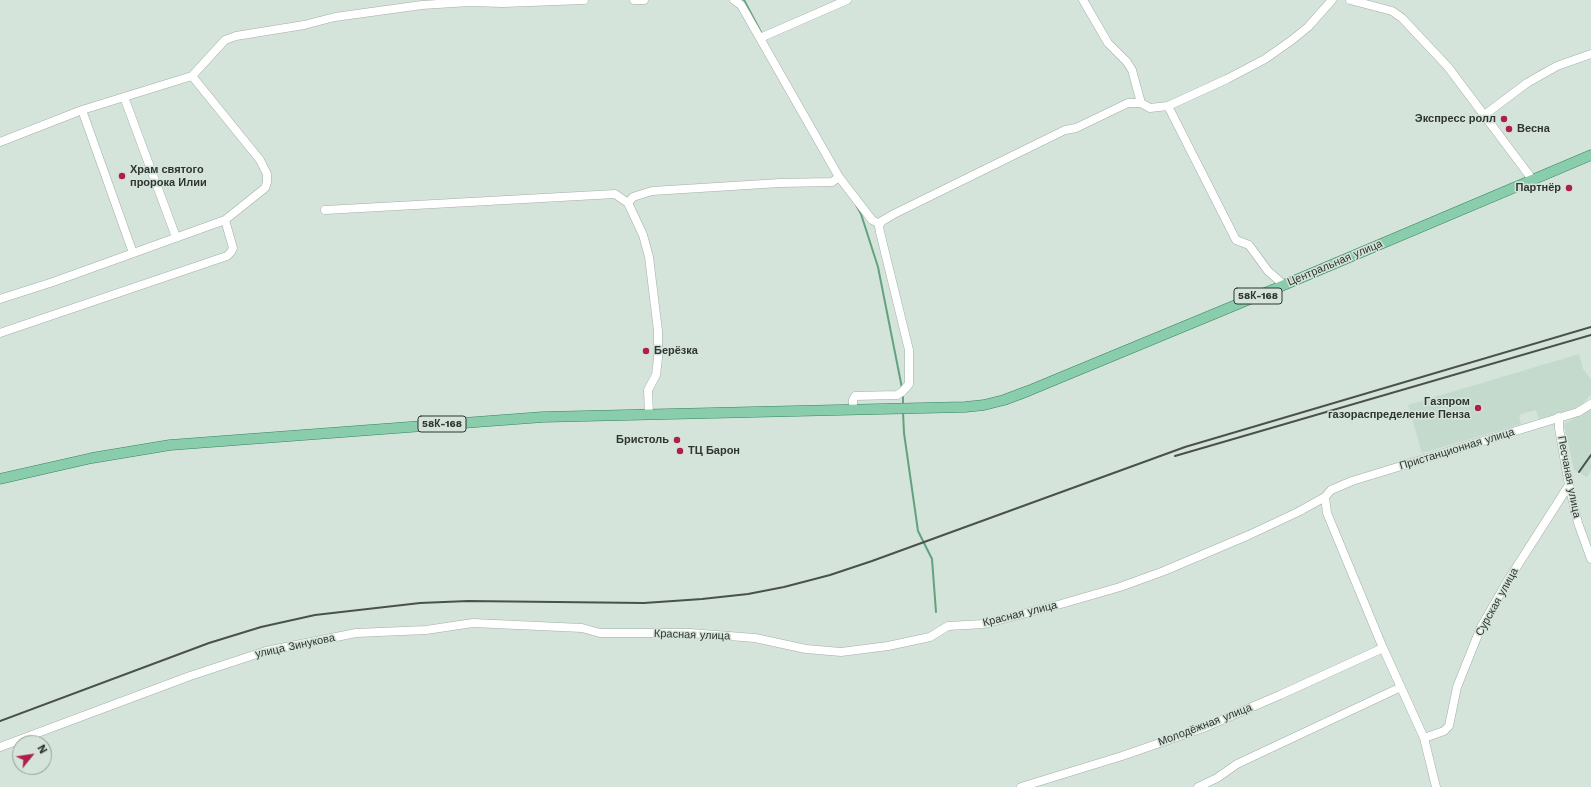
<!DOCTYPE html>
<html>
<head>
<meta charset="utf-8">
<style>
	body { margin:0 }
	#map { position:relative; width:1591px; height:787px; overflow:hidden; background:#d5e4da; font-family:"Work Sans",sans-serif }
	canvas { display:block }
	.north { position:absolute; left:12px; top:735px; width:40px; height:40px; box-sizing:border-box; background:#d5e4da; border:1px solid #939e96; border-radius:50%; rotate:60deg; font-size:11px; font-weight:700; line-height:16px; text-align:center; color:#2f3531 }
	.north::after { content:''; display:block; margin:auto; width:14px; height:18px; background:#b01e4e; clip-path:polygon(50% 0,100% 100%,50% 72%,0 100%) }
</style>
</head>
<body>
<div id="map">
<canvas width="1591" height="787"></canvas>
<div class="north">N</div>
</div>
<script>
const ctx = document.querySelector('canvas').getContext('2d');
ctx.lineJoin = 'round';
function paint(path, color) { ctx.fillStyle = color; ctx.fill(path, 'evenodd'); }
const toPath = rows => new Path2D(rows.map(r => 'M' + r).join(''));
function strokePath(path, color, width, dash) { ctx.strokeStyle = color; ctx.lineWidth = width; ctx.lineCap = dash ? 'butt' : 'round'; ctx.setLineDash(dash || []); ctx.stroke(path); }
function label(font, color, halo, rows, align = 'center') {
  ctx.font = font + ' "Work Sans",sans-serif'; ctx.lineWidth = 3; ctx.setLineDash([]); ctx.textBaseline = 'middle'; ctx.strokeStyle = halo; ctx.fillStyle = color; for (const [text, x, y, turn = 0] of rows) {
    ctx.save(); ctx.translate(x, y); ctx.rotate((+turn || 0) * Math.PI / 180); ctx.textAlign = isNaN(turn) ? turn : align; if (halo) ctx.strokeText(text, 0, 0); ctx.fillText(text, 0, 0); ctx.restore();
  }
}
const built = toPath([
	[1579,354,1583,369,1591,379,1591,394,1581,406,1539,419,1536,410,1519,415,1521,424,1422,453,1408,405],
	[1591,409,1591,471,1587,477,1574,470,1564,424]
]);
const stream = toPath([
	[744,0,762,34],
	[856,205,861,214,878,267,902,388],
	[903,394,903,406],
	[903,412,904,433,918,531,932,559,936,612]
]);
const minor = toPath([
	[634,0,644,0],
	[734,0,741,5,839,177,872,220,880,224],
	[1083,0,1108,43,1127,62,1132,70,1141,103],
	[1350,0,1392,11,1402,18,1448,67,1532,179],
	[760,38,847,0],
	[124,97,176,237],
	[1168,106,1236,240,1249,245,1268,271,1284,285],
	[82,110,133,253],
	[1483,116,1527,83,1557,66,1591,54],
	[0,142,82,110,192,76,225,40,236,36,304,25,335,17,422,5,469,2,503,3,584,0],
	[325,210,615,194,628,203],
	[0,299,53,282,225,220,265,188,267,182,267,174,260,160,192,76],
	[0,333,227,256,231,252,233,248,225,220],
	[853,409,853,400,855,396,897,395,902,392,909,384,909,350,880,232,879,226,882,221,894,214,1065,130,1076,128,1128,103,1141,103,1150,108,1168,106,1227,79,1265,59,1292,40,1308,27,1332,0],
	[649,414,648,390,656,375,658,358,658,331,649,257,643,235,628,203,633,197,652,191,780,183,832,182,839,177],
	[1559,417,1559,428,1569,485,1578,523,1591,559],
	[1325,497,1327,513,1383,648,1424,738,1436,787],
	[1424,738,1444,731,1449,726,1457,687,1481,627,1507,582,1569,485],
	[0,747,190,676,266,651,356,633,426,630,473,623,582,628,600,633,690,633,755,638,806,649,841,652,888,646,930,637,948,626,984,624,1061,604,1120,587,1164,571,1249,535,1298,512,1325,497,1331,490,1352,481,1578,412,1591,404],
	[1021,787,1122,756,1203,728,1280,695,1383,648],
	[1198,787,1217,778,1237,764,1401,687]
]);
const major = toPath([
	[0,479,92,458,170,445,543,417,965,407,984,405,1004,400,1028,391,1284,285,1591,155]
]);
const rail = toPath([
	[1175,456,1591,335],
	[1579,472,1591,455],
	[0,721,209,643,261,627,315,615,420,603,468,601,644,603,702,599,748,594,784,587,830,575,872,561,1185,447,1591,327]
]);
const markers = [
	[1504,119,4,"#b01e4e"],
	[1509,129,4,"#b01e4e"],
	[122,176,4,"#b01e4e"],
	[1569,188,4,"#b01e4e"],
	[646,351,4,"#b01e4e"],
	[1478,408,4,"#b01e4e"],
	[677,440,4,"#b01e4e"],
	[680,451,4,"#b01e4e"]
];
const shields = [
	[1258,296,48],
	[442,424,48]
];
const shieldNames = [
	["58К-168",1258,296],
	["58К-168",442,424]
];
const poiNames = [
	["Экспресс ролл",1496,119],
	["Весна",1517,129,"left"],
	["Храм святого",130,170,"left"],
	["пророка Илии",130,183,"left"],
	["Партнёр",1561,188],
	["Берёзка",654,351,"left"],
	["Газпром",1470,402],
	["газораспределение Пенза",1470,415],
	["Бристоль",669,440],
	["ТЦ Барон",688,451,"left"]
];
const streetNames = [
	["Центральная улица",1335,263,-23],
	["Пристанционная улица",1457,449,-17],
	["Песчаная улица",1569,477,79],
	["Сурская улица",1497,602,-61],
	["Красная улица",1020,614,-14],
	["Красная улица",692,635,2],
	["улица Зинукова",295,646,-12],
	["Молодёжная улица",1205,725,-21]
];
paint(built, '#c4dacc');
strokePath(stream, '#62a27e', 2);
strokePath(minor, '#a1afa6', 9);
strokePath(major, '#37825d', 11);
strokePath(minor, '#fff', 8);
strokePath(major, '#89cdac', 10);
strokePath(rail, '#4a514c', 2);
for (const [x, y, r, color] of markers) { const dot = new Path2D(); dot.arc(x, y, r, 0, 2 * Math.PI); ctx.fillStyle = color; ctx.fill(dot); strokePath(dot, '#d5e4da', 1.5); }
for (const [x, y, w] of shields) { const box = new Path2D(); box.roundRect(x - w / 2, y - 8, w, 16, 3); ctx.fillStyle = '#d5e4da'; ctx.fill(box); strokePath(box, '#2f3531', 1); }
label('bold 10px', '#2f3531', null, shieldNames);
label('bold 11px', '#2f3531', '#d5e4da', poiNames, 'right');
label('11px', '#2f3531', '#d5e4da', streetNames);
</script>
</body>
</html>
